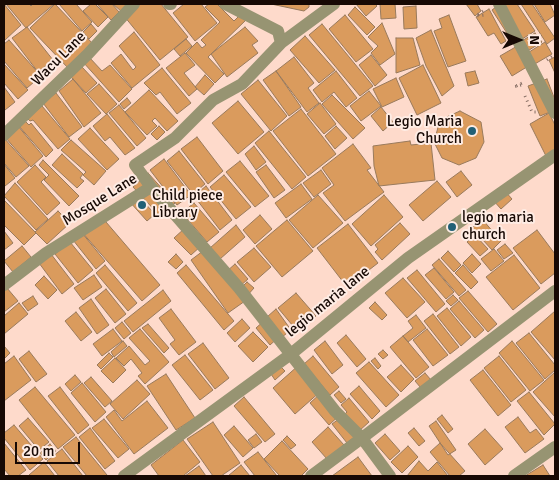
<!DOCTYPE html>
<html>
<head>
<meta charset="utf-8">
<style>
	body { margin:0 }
	#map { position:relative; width:559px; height:480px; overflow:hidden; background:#fedacb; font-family:Signika,sans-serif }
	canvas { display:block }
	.frame { position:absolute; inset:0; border:5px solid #170904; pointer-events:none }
	.north { position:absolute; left:494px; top:15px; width:50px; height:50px; -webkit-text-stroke:4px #feece4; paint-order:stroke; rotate:90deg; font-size:14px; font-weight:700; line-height:20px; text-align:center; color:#170904 }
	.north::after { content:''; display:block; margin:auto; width:18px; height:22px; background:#170904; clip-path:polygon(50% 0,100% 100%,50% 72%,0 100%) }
	.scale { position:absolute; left:15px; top:442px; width:65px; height:22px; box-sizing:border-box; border:2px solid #170904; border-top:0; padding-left:6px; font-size:15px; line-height:18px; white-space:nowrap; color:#170904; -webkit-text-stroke:4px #feece4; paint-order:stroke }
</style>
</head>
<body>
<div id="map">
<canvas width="559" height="480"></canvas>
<div class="frame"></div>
<div class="north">N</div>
<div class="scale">20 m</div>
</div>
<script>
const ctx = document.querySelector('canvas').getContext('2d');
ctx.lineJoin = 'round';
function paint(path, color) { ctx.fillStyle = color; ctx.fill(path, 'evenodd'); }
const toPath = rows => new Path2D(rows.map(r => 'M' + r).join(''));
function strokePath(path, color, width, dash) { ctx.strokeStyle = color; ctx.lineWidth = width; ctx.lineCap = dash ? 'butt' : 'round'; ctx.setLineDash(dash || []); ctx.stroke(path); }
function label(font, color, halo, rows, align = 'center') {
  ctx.font = font + ' Signika,sans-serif'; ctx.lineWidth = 4; ctx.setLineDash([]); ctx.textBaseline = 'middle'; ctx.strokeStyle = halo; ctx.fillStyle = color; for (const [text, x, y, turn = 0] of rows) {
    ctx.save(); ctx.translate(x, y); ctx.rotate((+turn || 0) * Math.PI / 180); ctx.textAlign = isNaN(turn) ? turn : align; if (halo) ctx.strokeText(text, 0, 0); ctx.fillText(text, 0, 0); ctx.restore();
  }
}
const building = toPath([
	[4,4,21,25,4,41,4,4],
	[6,4,29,4,31,6,33,4,54,4,26,28,6,4],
	[55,4,94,45,69,69,30,28,55,4],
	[59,4,76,4,92,22,82,31,59,4],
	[91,4,95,4,108,17,98,27,83,11,91,4],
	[97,4,112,4,119,12,111,20,97,4],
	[113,4,131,4,122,12,113,4],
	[138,4,161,4,188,37,160,60,124,16,138,4],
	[184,4,201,4,217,23,195,41,173,13,184,4],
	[209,4,217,4,234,21,242,13,247,19,208,57,224,74,215,83,186,53,197,42,202,48,206,45,201,40,220,22,205,7,209,4],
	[271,4,309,4,309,7,304,11,271,4],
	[356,4,375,4,377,6,366,16,356,4],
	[380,4,395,4,396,18,381,19,380,4],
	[466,4,477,4,481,11,475,16,466,4],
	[500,4,517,4,535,31,514,44,492,10,500,4],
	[521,4,532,4,555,38,547,44,521,4],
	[534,4,550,4,555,15,545,22,534,4],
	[416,6,417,28,404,29,403,7,416,6],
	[355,7,375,27,367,35,348,15,355,7],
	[489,9,506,41,501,44,494,33,488,36,476,17,489,9],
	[345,15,373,49,356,62,329,29,345,15],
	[449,15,466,61,448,67,434,31,442,28,439,19,449,15],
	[382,23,395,54,380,65,371,53,378,46,368,37,382,23],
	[91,24,97,31,89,39,83,32,91,24],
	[322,24,373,86,360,96,309,35,322,24],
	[27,27,53,60,38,72,12,38,27,27],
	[245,27,258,41,252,45,258,53,227,77,211,54,245,27],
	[431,30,454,86,442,96,426,66,416,38,431,30],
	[134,32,160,65,132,88,111,63,121,54,133,70,136,67,119,46,134,32],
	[535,33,542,42,526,52,520,42,535,33],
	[305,36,335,70,319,83,290,50,305,36],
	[396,38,413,38,420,65,396,73,396,38],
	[186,39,192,46,180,56,174,49,186,39],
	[9,40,41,76,27,88,4,61,4,44,9,40],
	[545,42,552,54,533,65,526,54,545,42],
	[519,45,530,65,512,76,500,56,519,45],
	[185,53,195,65,184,73,197,89,189,96,166,68,185,53],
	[371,55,387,75,375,86,359,65,371,55],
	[89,57,102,71,110,65,132,89,119,102,83,62,89,57],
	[294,57,314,83,308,88,319,103,307,112,276,71,294,57],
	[555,57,555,73,549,60,555,57],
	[4,64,28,90,18,99,4,83,4,64],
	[423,65,441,103,417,115,399,78,423,65],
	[82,67,97,83,86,93,71,77,82,67],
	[162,68,191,103,177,114,160,92,156,95,144,83,162,68],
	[276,71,301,107,289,116,263,80,276,71],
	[336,71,357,98,346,107,334,92,322,102,313,90,336,71],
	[475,71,479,83,468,86,465,73,475,71],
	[205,75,214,84,204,95,195,87,205,75],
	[396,78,404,97,382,107,373,89,396,78],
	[73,79,101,113,84,127,59,91,73,79],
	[547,79,555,100,555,110,540,116,528,86,547,79],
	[258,80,287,116,271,131,241,94,258,80],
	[99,84,117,104,106,114,87,94,99,84],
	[4,87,15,102,5,110,4,108,4,87],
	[149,90,178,121,167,131,155,118,152,121,157,126,147,135,125,112,149,90],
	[369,91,381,106,361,121,350,106,369,91],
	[56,93,82,127,69,137,43,103,56,93],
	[332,95,365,128,353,139,322,104,332,95],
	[127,98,131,103,124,109,120,104,127,98],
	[238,101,264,132,238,154,212,123,238,101],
	[320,103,336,124,324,134,307,114,320,103],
	[119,105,146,138,137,146,109,113,119,105],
	[42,106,70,139,58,149,33,120,30,121,27,118,42,106],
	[381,107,393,122,383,131,371,116,381,107],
	[301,109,336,154,308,176,273,131,301,109],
	[460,111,481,122,484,142,476,158,459,165,442,158,434,142,440,120,460,111],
	[549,113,555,125,555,154,547,158,530,124,549,113],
	[107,114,135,148,125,155,110,137,105,141,93,126,107,114],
	[24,120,29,125,31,123,53,150,46,157,18,125,24,120],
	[18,126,43,156,31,167,5,137,18,126],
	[159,126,165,132,157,140,151,134,159,126],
	[336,126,347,138,335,149,325,136,336,126],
	[90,128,119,159,107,170,78,139,90,128],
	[269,131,306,177,292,189,255,143,269,131],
	[197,137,223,171,208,184,181,149,197,137],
	[4,138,29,166,16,177,4,163,4,138],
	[71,140,106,171,94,185,83,175,86,172,61,150,71,140],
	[410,141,411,145,431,143,435,180,379,186,374,166,373,146,410,141],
	[353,144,371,168,367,170,384,192,345,221,323,193,334,185,322,168,353,144],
	[254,146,266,162,256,170,245,154,254,146],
	[179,151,205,184,193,194,167,161,179,151],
	[62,154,83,174,80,178,84,181,77,188,52,165,62,154],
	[164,159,191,195,177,205,150,170,164,159],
	[43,160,79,196,69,206,44,180,49,175,39,165,43,160],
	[240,161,269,196,255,207,226,172,240,161],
	[4,164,15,178,5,186,4,185,4,164],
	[35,165,46,177,41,182,60,203,47,215,17,182,35,165],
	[266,165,285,190,274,198,256,172,266,165],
	[321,170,331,184,314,197,303,183,321,170],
	[461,171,472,185,457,197,446,182,461,171],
	[148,173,175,203,160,216,133,187,148,173],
	[224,175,251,207,236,219,210,187,224,175],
	[437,181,451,197,423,221,409,205,437,181],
	[15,183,48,219,36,230,4,196,15,183],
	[301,184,312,199,286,218,275,203,301,184],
	[206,186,232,220,220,230,194,196,206,186],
	[504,190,512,199,501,209,493,200,504,190],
	[136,194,155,214,147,221,129,201,136,194],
	[318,195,343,223,313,248,289,220,318,195],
	[384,195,403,217,371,246,352,224,384,195],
	[4,200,36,233,24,245,4,225,4,200],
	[194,203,219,232,207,242,182,213,194,203],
	[58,211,70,223,47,244,35,232,58,211],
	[100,215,160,285,142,301,81,231,100,215],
	[260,215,272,229,255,244,243,230,260,215],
	[482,219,501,241,492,250,472,228,482,219],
	[287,220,313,251,282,277,256,246,287,220],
	[400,223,410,234,382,260,375,252,378,249,375,245,400,223],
	[348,224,378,263,347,287,317,248,348,224],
	[236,225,245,237,220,259,210,248,236,225],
	[185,228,201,246,191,255,174,238,185,228],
	[537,230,555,254,555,273,541,284,513,248,537,230],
	[4,231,13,243,4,250,4,231],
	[82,233,105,261,96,269,73,240,82,233],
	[475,235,488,249,480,256,467,242,475,235],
	[70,242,93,270,78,283,55,254,70,242],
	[505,244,513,253,504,259,497,250,505,244],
	[22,246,31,257,13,272,4,261,22,246],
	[207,248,245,301,228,313,191,260,207,248],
	[254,248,271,267,254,282,237,262,254,248],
	[494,249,504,261,491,271,481,259,494,249],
	[448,251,461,265,454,272,441,258,448,251],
	[51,254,74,284,62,294,39,263,51,254],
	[176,254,183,262,176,269,168,262,176,254],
	[472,254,481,264,472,273,463,263,472,254],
	[514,255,540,288,513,310,486,277,514,255],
	[439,259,466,290,459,296,432,265,439,259],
	[235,264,248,279,239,287,226,272,235,264],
	[105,265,137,303,128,311,96,273,105,265],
	[186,265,234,321,224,330,177,273,186,265],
	[463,265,478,282,471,289,455,273,463,265],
	[434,268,454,292,446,299,425,275,434,268],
	[417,270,445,304,436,312,407,278,417,270],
	[94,275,102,287,83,300,74,288,94,275],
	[44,276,57,290,48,299,35,285,44,276],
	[403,278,425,302,407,318,385,293,403,278],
	[247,282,254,288,246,297,239,290,247,282],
	[7,288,18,301,4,312,4,291,7,288],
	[106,289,126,314,115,323,95,298,106,289],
	[163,290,171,301,133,332,124,321,163,290],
	[468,291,497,324,488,332,459,298,468,291],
	[296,293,316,316,298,332,278,308,296,293],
	[453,295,458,300,451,306,446,301,453,295],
	[33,296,38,304,28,311,22,303,33,296],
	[91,299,109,325,97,334,79,308,91,299],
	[459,301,484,330,475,338,450,309,459,301],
	[375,302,387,315,382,320,369,308,375,302],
	[19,303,28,314,4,334,4,316,19,303],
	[447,308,471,337,461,346,437,316,447,308],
	[171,309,196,342,179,355,170,344,175,340,159,318,171,309],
	[276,309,291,330,282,337,267,317,276,309],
	[555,311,555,360,531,332,555,311],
	[76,312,92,332,81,341,65,321,76,312],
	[433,314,459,347,450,354,424,321,433,314],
	[416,315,426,328,408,342,403,336,413,328,408,321,416,315],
	[242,319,250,328,235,342,227,333,242,319],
	[265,320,280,336,270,345,256,328,265,320],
	[122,322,131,333,124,339,115,328,122,322],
	[148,324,169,348,164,353,142,328,148,324],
	[113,329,122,341,102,356,93,344,113,329],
	[140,329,169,362,145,384,138,376,142,373,131,359,124,366,116,358,129,346,145,365,150,361,129,338,140,329],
	[427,329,448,355,433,366,413,340,427,329],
	[253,332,268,347,253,362,238,346,253,332],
	[529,333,555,365,555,370,545,379,516,343,529,333],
	[346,335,366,359,357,367,337,343,346,335],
	[403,336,429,367,416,378,390,347,403,336],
	[123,341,127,346,114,357,111,352,123,341],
	[325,341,343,365,332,374,314,350,325,341],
	[512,341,544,380,530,391,499,353,512,341],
	[203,343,229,378,215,389,188,354,203,343],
	[4,346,10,353,4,359,4,346],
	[383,350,388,355,383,359,378,354,383,350],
	[29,351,47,374,36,382,19,359,29,351],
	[109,353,113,357,101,369,97,365,109,353],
	[185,355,213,390,200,400,172,365,185,355],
	[14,356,31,380,4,401,4,364,14,356],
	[313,356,339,387,330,395,304,364,313,356],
	[499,356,526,390,511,402,484,368,499,356],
	[115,358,126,370,113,383,101,371,115,358],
	[375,358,381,366,378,369,371,361,375,358],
	[369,362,399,395,386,407,356,373,369,362],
	[299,365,321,391,295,414,273,388,299,365],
	[401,365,414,379,401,392,387,377,401,365],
	[280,366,285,371,275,380,271,374,280,366],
	[483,370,511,405,498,416,470,380,483,370],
	[555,372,555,417,533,392,555,372],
	[425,373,431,380,421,388,415,381,425,373],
	[166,374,195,418,176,430,147,386,166,374],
	[75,375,81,382,71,391,65,384,75,375],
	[91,377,112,401,105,407,84,383,91,377],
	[137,380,150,394,123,419,110,404,137,380],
	[82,383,106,412,95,422,71,393,82,383],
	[359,386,380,411,372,419,350,394,359,386],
	[35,387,75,435,58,449,19,400,35,387],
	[60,387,89,425,78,434,48,396,60,387],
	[339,391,346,399,341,403,334,395,339,391],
	[529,392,555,424,544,435,517,401,529,392],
	[321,393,343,412,329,425,310,403,321,393],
	[244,397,275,434,265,442,234,406,244,397],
	[349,398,369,422,359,431,345,414,347,412,341,405,349,398],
	[147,401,168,428,134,454,106,417,114,410,122,421,147,401],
	[442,415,453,429,448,433,437,419,442,415],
	[343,416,357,435,347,443,332,424,343,416],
	[518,417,530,433,536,429,544,439,525,453,505,427,518,417],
	[28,418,49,442,39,450,19,426,28,418],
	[104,419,129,449,118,458,92,428,104,419],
	[436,421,456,450,448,455,429,426,436,421],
	[213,422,240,463,221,476,213,476,187,439,213,422],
	[14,425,43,459,30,470,4,438,4,433,14,425],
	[234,426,253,448,243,457,224,435,234,426],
	[328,427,344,445,327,459,312,442,328,427],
	[90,428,115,461,105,469,79,437,90,428],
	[414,428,425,441,419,446,408,433,414,428],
	[485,429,503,449,485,465,468,444,485,429],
	[256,434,262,442,254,448,248,440,256,434],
	[385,434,400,451,390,460,375,443,385,434],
	[287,436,296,445,291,449,283,440,287,436],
	[76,437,107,475,105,476,87,476,63,447,76,437],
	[183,440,200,462,183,476,159,476,151,465,183,440],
	[282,441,308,469,301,476,280,476,264,459,282,441],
	[4,443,26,470,18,476,10,476,4,469,4,443],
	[440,443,465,471,459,476,450,476,430,452,440,443],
	[50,444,56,451,46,460,40,453,50,444],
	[408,446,418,457,402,473,391,462,408,446],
	[62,449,83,476,59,476,47,461,62,449],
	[258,452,277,476,255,476,244,462,258,452],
	[358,457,372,476,332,476,358,457],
	[419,461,428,471,437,462,448,476,407,476,419,461],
	[44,462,55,476,30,476,29,475,44,462],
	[241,465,250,476,228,476,241,465],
	[543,465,550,476,525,476,543,465],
	[199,466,206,476,185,476,199,466]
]);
const path = toPath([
	[483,11,476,16,485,15],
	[547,60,555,54],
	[521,85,514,87,522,83],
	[525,96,532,112,536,112]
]);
const street = toPath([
	[169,4,171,4],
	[225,4,278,31,281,43],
	[499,4,555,113],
	[4,135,88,54,134,4],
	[151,187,239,288,335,411,362,438,390,476],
	[4,285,46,253,151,187,135,165,175,138,213,100,242,84,281,43,334,4],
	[362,438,555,291],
	[124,476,291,354,408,258,555,155],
	[311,476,362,438],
	[514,476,555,447]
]);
const markers = [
	[472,131,5,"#216076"],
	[142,205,5,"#216076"],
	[452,227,5,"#216076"]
];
const streetNames = [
	["Wacu Lane",59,59,-45],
	["Mosque Lane",100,200,-32],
	["legio maria lane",328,302,-39]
];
const poiNames = [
	["Legio Maria",462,122,"right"],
	["Church",462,139,"right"],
	["Child piece",152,196],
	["Library",152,213],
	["legio maria",462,218],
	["church",462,235]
];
paint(building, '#da9b5d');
strokePath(building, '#997a5c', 1);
strokePath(path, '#826a60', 3, [1, 4]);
strokePath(street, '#979472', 12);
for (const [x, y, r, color] of markers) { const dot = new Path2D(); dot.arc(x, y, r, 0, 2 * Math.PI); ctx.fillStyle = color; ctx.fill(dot); strokePath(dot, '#feece4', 2); }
label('15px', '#170904', '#feece4', streetNames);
label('15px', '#170904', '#feece4', poiNames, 'left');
</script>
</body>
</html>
